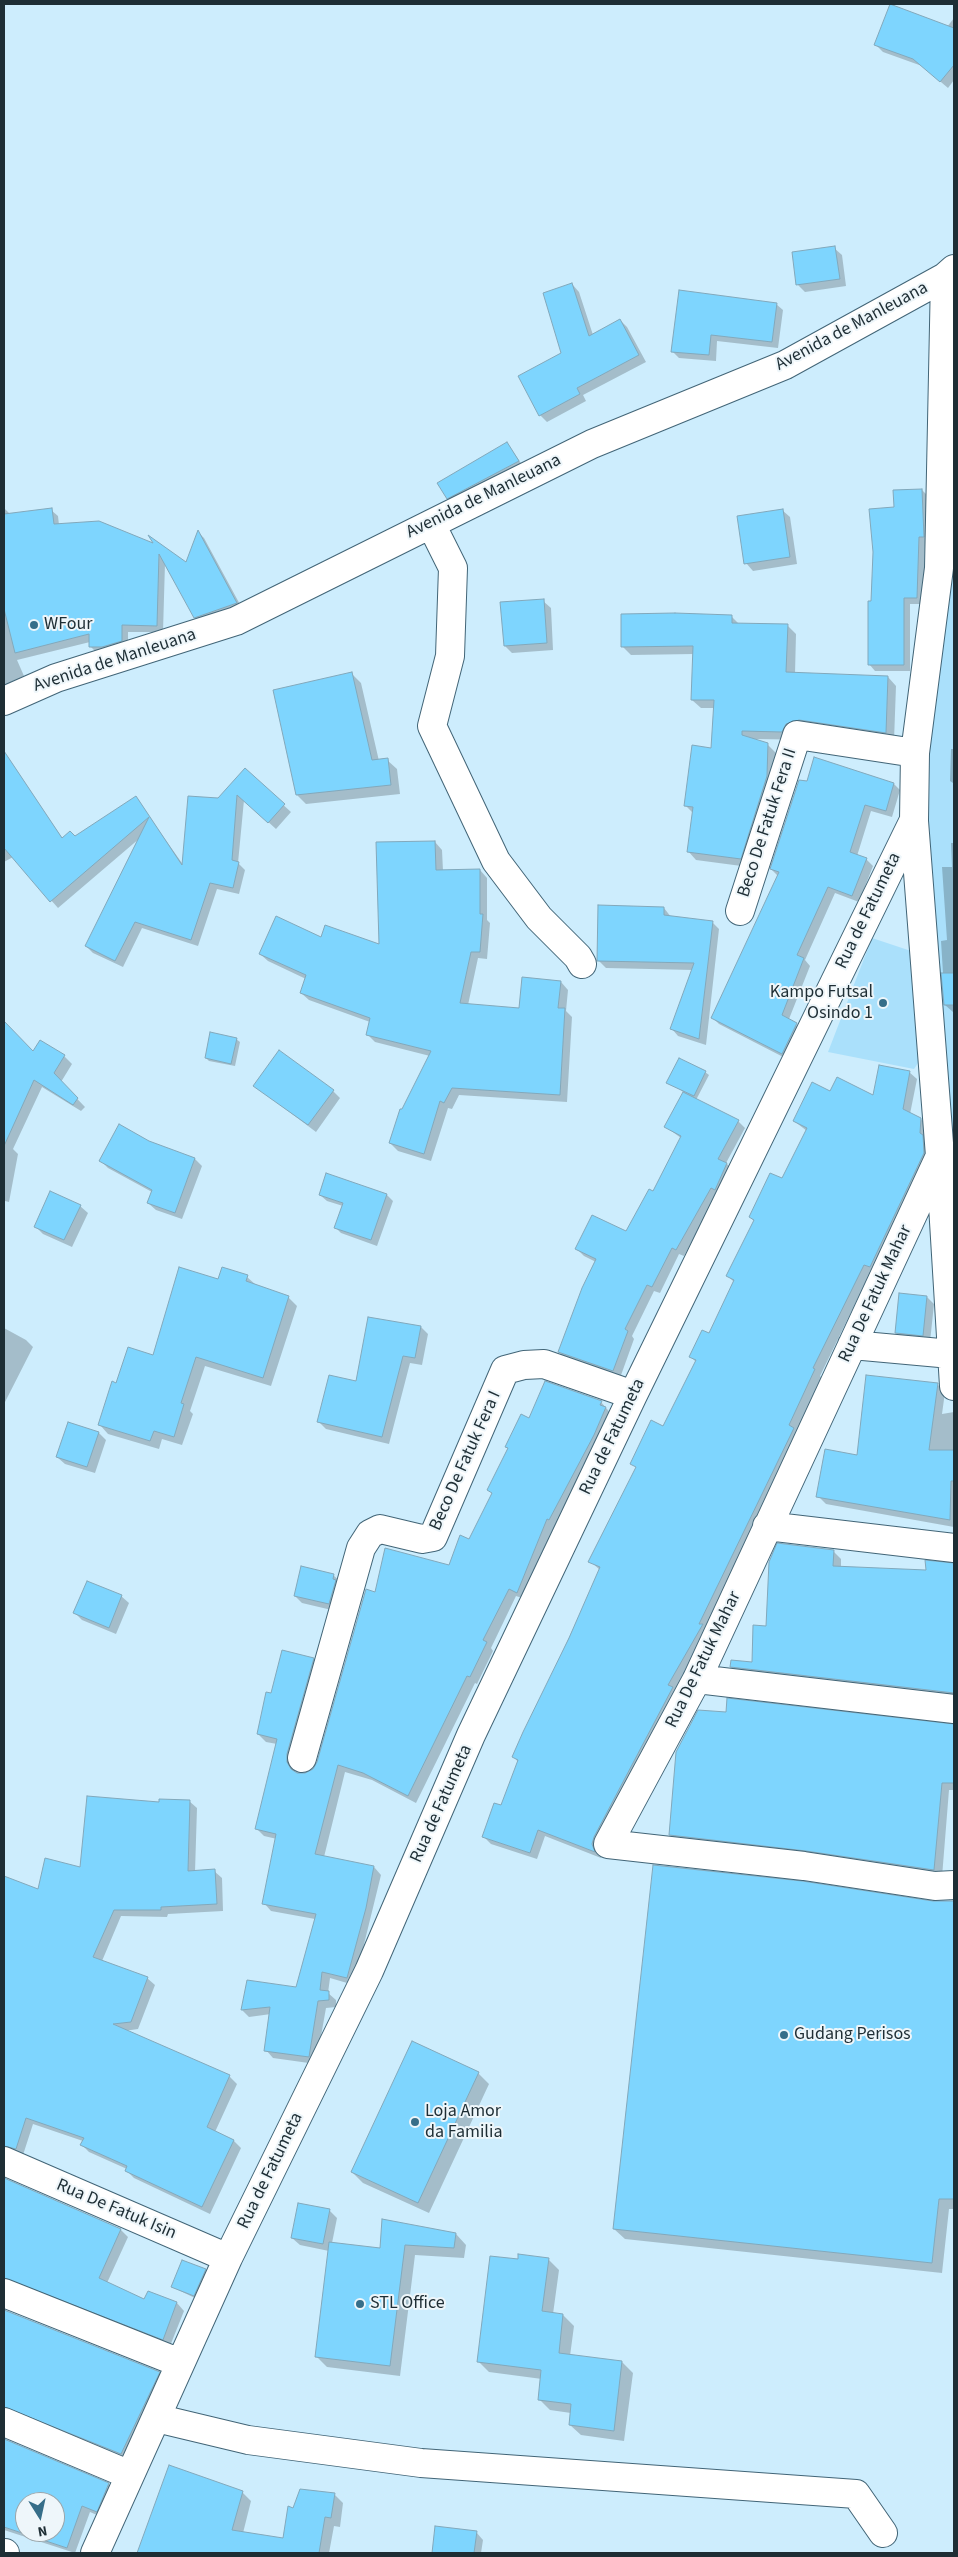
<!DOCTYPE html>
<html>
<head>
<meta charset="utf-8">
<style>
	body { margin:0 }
	#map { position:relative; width:958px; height:2557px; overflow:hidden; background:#cdedfd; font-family:"Source Sans 3",sans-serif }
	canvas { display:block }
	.frame { position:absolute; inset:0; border:5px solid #1e2e35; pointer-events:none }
	.north { position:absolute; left:15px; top:2492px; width:50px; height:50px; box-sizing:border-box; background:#eef6fa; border:1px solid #9ba6ab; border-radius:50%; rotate:170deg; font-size:14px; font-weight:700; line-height:20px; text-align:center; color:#1e2e35 }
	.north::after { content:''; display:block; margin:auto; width:18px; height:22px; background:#366e89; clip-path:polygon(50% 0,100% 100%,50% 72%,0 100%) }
</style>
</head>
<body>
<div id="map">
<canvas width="958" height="2557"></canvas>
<div class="frame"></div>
<div class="north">N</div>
</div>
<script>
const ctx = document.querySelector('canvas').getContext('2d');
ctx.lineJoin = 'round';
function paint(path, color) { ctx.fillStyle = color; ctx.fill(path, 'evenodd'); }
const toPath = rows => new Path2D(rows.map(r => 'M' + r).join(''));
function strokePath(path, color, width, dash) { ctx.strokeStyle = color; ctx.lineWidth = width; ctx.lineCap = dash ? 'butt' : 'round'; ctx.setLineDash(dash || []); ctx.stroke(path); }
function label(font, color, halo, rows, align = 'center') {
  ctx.font = font + ' "Source Sans 3",sans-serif'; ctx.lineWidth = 4; ctx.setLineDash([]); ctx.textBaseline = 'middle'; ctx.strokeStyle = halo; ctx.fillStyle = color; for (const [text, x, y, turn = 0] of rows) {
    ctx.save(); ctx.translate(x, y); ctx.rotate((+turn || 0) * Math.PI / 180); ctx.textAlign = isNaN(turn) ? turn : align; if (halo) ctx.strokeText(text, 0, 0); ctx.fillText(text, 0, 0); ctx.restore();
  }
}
const green = toPath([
	[939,568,954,576,954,1386,914,820],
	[872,938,920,954,920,1060,914,1069,828,1052]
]);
const shadow = toPath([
	[954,18,954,80,948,88,922,66,883,52,876,45,947,27],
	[834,248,842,255,846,286,805,292,798,285,793,253],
	[572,284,579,292,593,335,620,320,627,327,646,362,583,395,586,401,547,422,540,415,563,354],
	[776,304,783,310,778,348,717,341,716,361,679,358,673,352],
	[507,443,525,469,455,505,448,498],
	[922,490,928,496,930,543,925,543,923,604,910,604,910,671,875,671,869,664,872,603,896,508],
	[4,508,10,514,51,510,58,516,59,525,98,522,187,564,198,532,204,538,243,610,202,624,195,617,165,563,163,632,128,632,128,647,97,653,90,646,90,642,17,660,24,676,4,685],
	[782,510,790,517,797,564,753,571,746,563],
	[543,601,551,608,553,650,512,653,505,646],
	[731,616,739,624,787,625,796,634,795,674,888,677,896,686,894,741,753,739,767,744,776,753,775,785,749,867,696,860,688,851,693,813,686,806,712,749,715,708,701,708,692,700,694,654,631,655,623,647],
	[352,674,361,683,379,761,387,760,397,769,400,794,306,804,297,795],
	[951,749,954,749,954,814,953,783,950,781],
	[12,766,63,839,75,837,136,798,184,866,218,800,245,770,291,812,276,829,244,800,238,863,245,870,239,894,217,889,198,946,142,928,123,967,93,953,86,946,140,838,58,908,13,857,4,862,4,769],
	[894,784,900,790,892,817,871,811,857,856,866,859,873,866,859,902,835,893,805,960,810,966,789,1019,803,1031,789,1060,719,1024,712,1017,778,876,771,869],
	[435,842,442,850,443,871,480,870,487,878,487,920,490,923,487,959,478,958,468,1005,520,1010,561,982,568,990,566,1011,572,1017,567,1102,459,1095,452,1109,448,1108,431,1161,398,1151,390,1143,402,1111,430,1056,375,1042,367,1034,370,1022,309,1000,301,993,306,979,268,961,260,954,322,938,380,946],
	[951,843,954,843,953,1012,945,1005,941,941,947,940,942,867,952,867],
	[664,908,671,917,712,922,719,929,706,1045,678,1036,672,1029,693,970,606,968,599,961],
	[4,1022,33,1053,64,1056,72,1064,61,1082,85,1107,81,1111,42,1087,13,1149,18,1154,9,1202,5,1201,4,1204],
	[236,1039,240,1042,235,1066,209,1061,206,1058],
	[705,1072,709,1075,696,1100,738,1121,745,1128,726,1163,734,1171,718,1194,684,1256,679,1254,660,1293,654,1291,632,1336,634,1339,620,1378,566,1359,559,1352,596,1262,584,1256,577,1249,627,1233,654,1193,681,1138,666,1127,684,1092,668,1083],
	[909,1072,917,1079,910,1114,921,1119,928,1127,931,1161,877,1274,871,1271,820,1376,822,1378,796,1432,800,1436,599,1852,601,1858,545,1836,537,1859,491,1844,484,1837,501,1807,518,1762,514,1757,600,1570,590,1561,664,1428,696,1362,690,1356,709,1335,735,1283,728,1276,755,1222,750,1217,783,1180,807,1131,794,1121,831,1092,874,1097],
	[255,1086,333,1091,340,1098,316,1132],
	[148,1142,195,1159,202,1166,182,1219,156,1210,148,1203,152,1192,108,1168,101,1161],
	[320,1195,387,1195,393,1201,377,1246,341,1233,335,1227,343,1206,327,1201],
	[80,1206,88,1213,72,1247,43,1234,36,1227],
	[247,1277,256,1285,288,1297,297,1306,271,1386,205,1366,190,1411,193,1414,182,1445,162,1439,159,1449,108,1434,100,1425,117,1384,154,1356,219,1281],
	[927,1297,934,1304,930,1342,903,1340,896,1333],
	[421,1327,428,1334,422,1365,410,1363,389,1444,326,1429,319,1422,357,1382],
	[4,1328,26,1340,33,1347,4,1404],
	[937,1384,945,1392,942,1414,954,1412,954,1527,826,1504,818,1496],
	[601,1402,613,1416,557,1527,555,1526,525,1599,516,1596,491,1648,493,1651,477,1684,475,1683,416,1803,372,1780,345,1772,324,1857,374,1867,381,1875,354,1985,330,1978,328,1993,336,2000,336,2007,326,2008,316,2064,273,2058,266,2050,271,2014,249,2017,242,2010,297,1988,315,1919,271,1911,264,1903,277,1839,264,1836,256,1828,277,1744,266,1742,258,1734,272,1694,313,1659,321,1666,294,1762,295,1773,306,1774,313,1770,318,1763,375,1593,450,1566,470,1540,492,1494,489,1490,530,1419],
	[99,1433,106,1440,95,1473,65,1464,57,1457],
	[833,1551,841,1559,841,1568,927,1572,954,1564,954,1701,739,1675,731,1667,753,1664,767,1627],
	[333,1575,341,1582,336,1611,302,1603,295,1596],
	[121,1596,129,1603,116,1634,82,1620,75,1613],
	[954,1725,954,1790,949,1790,942,1877,678,1843,671,1835],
	[189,1801,197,1808,195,1872,214,1871,222,1878,223,1911,168,1914,167,1917,121,1916,102,1961,147,1978,155,1985,138,2029,124,2031,230,2077,237,2084,215,2132,234,2141,241,2148,210,2214,134,2178,127,2171,127,2169,89,2152,82,2145,83,2141,33,2124,23,2155,4,2155,4,1959,8,1949,4,1947,4,1877,39,1890,81,1868,160,1804],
	[954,1902,954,2209,949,2209,942,2273,625,2239,614,2229,933,1903],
	[478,2073,489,2084,429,2213,363,2183,352,2172],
	[4,2179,121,2230,128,2237,107,2283,145,2301,148,2293,177,2303,184,2311,170,2346,4,2287],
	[330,2211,337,2218,332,2243,382,2249,456,2234,466,2245,464,2258,415,2255,400,2376,327,2367,316,2356,329,2251,300,2245,292,2238],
	[548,2259,559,2270,553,2314,563,2315,574,2326,570,2356,622,2362,633,2373,624,2441,581,2435,570,2425,571,2413,550,2410,539,2399,542,2379,489,2372,478,2361,519,2260],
	[205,2270,208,2274,197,2299,172,2287],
	[4,2311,159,2373,166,2380,128,2461,4,2416],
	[4,2440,108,2484,116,2491,104,2518,90,2512,75,2553,4,2530],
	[25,2502,55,2502,55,2532,25,2532],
	[170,2467,242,2492,251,2501,243,2533,284,2540,294,2510,334,2494,343,2503,340,2527,334,2526,329,2553,139,2553],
	[436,2528,476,2532,483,2540,481,2553,433,2553]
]);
const building = toPath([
	[890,4,954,28,954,65,940,82,913,59,874,45,890,4],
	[835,246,840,279,796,285,792,252,835,246],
	[572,283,589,336,620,319,639,355,577,388,580,394,539,416,518,376,561,353,543,293,572,283],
	[679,290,777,303,772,342,711,335,709,355,671,352,679,290],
	[507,442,519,461,447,499,437,483,507,442],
	[922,489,924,537,919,537,917,598,904,598,904,665,868,665,868,601,871,601,873,552,869,509,894,507,893,490,922,489],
	[52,508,54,524,99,521,153,543,148,535,186,562,198,530,237,603,194,618,159,554,157,626,122,625,122,641,102,647,89,647,89,634,15,653,4,609,4,514,52,508],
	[783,509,790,557,744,564,737,516,783,509],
	[544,599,547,643,504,646,500,602,544,599],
	[675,613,732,615,732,623,788,624,786,672,888,676,886,733,799,720,786,724,782,732,742,731,742,735,768,743,767,776,741,859,687,852,693,807,684,806,692,745,711,748,714,700,691,700,693,646,621,647,621,614,675,613],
	[352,672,372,760,388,758,391,785,296,795,273,690,352,672],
	[4,751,62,838,70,831,75,836,136,796,182,865,188,796,218,798,245,768,285,804,268,823,237,795,232,860,239,862,233,888,210,883,191,940,135,922,115,961,85,946,149,817,50,902,4,848,4,751],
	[814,757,894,783,886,811,865,805,850,852,867,858,852,896,828,887,797,955,804,958,782,1015,797,1023,782,1054,711,1018,779,872,770,869,799,780,807,781,814,757],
	[435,841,436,870,480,869,480,914,483,914,480,952,471,952,460,1003,519,1008,522,977,561,981,558,1008,565,1008,560,1095,452,1088,444,1103,440,1101,424,1154,389,1143,400,1109,402,1109,431,1051,366,1035,370,1018,300,993,306,975,259,954,276,916,321,937,325,925,379,944,376,842,435,841],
	[598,905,664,907,664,915,713,921,699,1039,670,1029,694,963,597,961,598,905],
	[941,973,954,973,954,1005,944,1005,941,973],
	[4,1021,33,1051,40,1040,65,1055,54,1073,78,1098,73,1105,34,1080,4,1146,4,1021],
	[210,1032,237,1038,231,1064,205,1058,210,1032],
	[279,1050,334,1090,308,1125,253,1086,279,1050],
	[679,1058,706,1071,694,1096,666,1083,679,1058],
	[879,1065,910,1071,903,1109,921,1118,920,1133,923,1135,924,1153,870,1267,864,1265,813,1368,815,1369,789,1425,794,1428,699,1624,703,1624,668,1685,673,1687,594,1837,592,1844,595,1852,538,1830,530,1853,482,1837,494,1803,501,1805,518,1760,512,1757,523,1732,569,1638,600,1567,588,1562,636,1467,630,1464,651,1420,663,1426,696,1360,689,1357,702,1330,709,1333,734,1280,726,1276,754,1220,749,1217,770,1173,782,1178,807,1128,793,1121,812,1082,830,1091,837,1077,873,1095,879,1065],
	[683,1092,739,1120,718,1159,727,1163,715,1190,711,1188,676,1250,672,1248,652,1287,647,1285,625,1329,628,1331,613,1371,558,1352,582,1288,596,1259,575,1249,592,1215,626,1231,649,1189,653,1191,681,1136,664,1127,683,1092],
	[119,1124,149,1141,195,1158,175,1213,147,1203,152,1190,99,1161,119,1124],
	[326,1173,387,1194,371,1240,334,1228,343,1203,319,1195,326,1173],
	[50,1191,81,1205,64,1240,34,1227,50,1191],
	[179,1267,218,1279,222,1267,248,1275,246,1281,289,1296,263,1378,196,1357,181,1403,184,1404,174,1437,154,1431,150,1441,98,1425,112,1381,116,1383,128,1347,153,1355,179,1267],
	[899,1293,927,1296,923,1336,895,1333,899,1293],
	[368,1317,421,1326,415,1358,403,1356,382,1437,317,1422,329,1375,356,1381,368,1317],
	[866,1375,938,1383,929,1450,954,1450,954,1481,951,1481,950,1520,816,1497,825,1449,857,1455,866,1375],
	[545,1381,602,1401,600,1405,606,1407,594,1435,549,1520,547,1519,517,1593,509,1589,483,1640,487,1642,470,1677,467,1676,408,1796,363,1773,338,1765,315,1854,374,1866,366,1908,347,1978,322,1972,320,1990,329,1991,329,2000,318,2001,309,2057,264,2051,270,2007,241,2010,247,1980,296,1987,316,1914,262,1904,276,1834,255,1829,277,1739,257,1734,266,1692,271,1693,282,1650,314,1658,287,1754,287,1762,291,1769,297,1773,305,1773,313,1769,317,1762,366,1589,375,1592,385,1548,449,1565,460,1535,469,1539,492,1493,487,1490,508,1448,505,1447,521,1414,529,1418,545,1381],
	[68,1422,99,1432,87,1467,56,1457,68,1422],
	[777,1543,834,1550,833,1566,926,1570,925,1560,954,1563,954,1693,730,1667,731,1660,752,1662,753,1625,766,1626,769,1562,777,1543],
	[301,1566,334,1574,333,1579,336,1580,329,1604,294,1596,301,1566],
	[87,1581,122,1595,109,1628,73,1613,87,1581],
	[727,1698,954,1724,954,1783,942,1783,934,1870,806,1851,669,1835,676,1752,698,1710,726,1712,727,1698],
	[87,1796,159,1802,159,1799,190,1800,188,1871,215,1869,217,1904,161,1907,161,1910,114,1910,93,1957,148,1977,131,2022,113,2024,230,2075,207,2127,234,2140,202,2207,125,2171,127,2166,80,2145,84,2138,26,2118,16,2149,4,2146,4,1876,38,1889,45,1858,80,1867,87,1796],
	[653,1865,802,1881,933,1901,954,1901,954,2199,939,2199,932,2263,613,2229,653,1865],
	[412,2041,479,2072,418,2203,351,2172,412,2041],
	[4,2178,121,2229,99,2278,144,2299,148,2291,177,2302,163,2340,4,2278,4,2178],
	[298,2203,330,2209,323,2244,291,2238,298,2203],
	[382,2219,456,2233,454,2248,405,2245,390,2366,315,2357,329,2242,380,2248,382,2219],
	[518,2254,549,2258,542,2311,563,2314,559,2353,622,2361,614,2431,569,2425,571,2404,538,2400,541,2370,477,2362,490,2256,518,2259,518,2254],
	[182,2260,206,2269,194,2296,171,2287,182,2260],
	[4,2310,160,2372,121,2454,4,2407,4,2310],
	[4,2439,109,2483,97,2512,82,2506,67,2548,4,2527,4,2439],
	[25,2502,55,2502,55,2532,25,2532,25,2502],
	[169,2465,243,2491,232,2530,283,2538,288,2506,293,2508,300,2489,335,2493,331,2518,325,2517,319,2553,137,2553,169,2465],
	[435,2526,477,2531,474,2553,432,2553,435,2526]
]);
const minor = toPath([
	[431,524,453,568,450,656,432,726,496,861,539,918,578,957,582,964],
	[4,701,56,678,236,621,592,444,785,365,945,277,954,269],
	[914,821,940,1156,954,1386],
	[740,911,797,735,915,753],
	[940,1156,697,1679,608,1844,804,1866,935,1886,954,1885],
	[852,1345,951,1354],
	[767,1526,954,1548],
	[697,1679,954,1709],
	[302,1758,361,1548,370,1534,380,1529,422,1539,433,1537,505,1370,524,1365,544,1364,633,1395],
	[4,2161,228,2258],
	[4,2293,180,2363],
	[156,2418,248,2440,421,2463,856,2494,883,2533],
	[4,2422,130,2475],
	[4,2553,5,2553],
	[95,2553,228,2258,369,1971,471,1735,633,1395,914,820,915,753,939,568,945,277]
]);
const markers = [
	[34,625,5,"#366e89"],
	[883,1003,5,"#366e89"],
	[784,2035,5,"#366e89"],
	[415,2122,5,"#366e89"],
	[360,2304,5,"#366e89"]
];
const streetNames = [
	["Avenida de Manleuana",852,327,-28],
	["Avenida de Manleuana",484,497,-26],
	["Avenida de Manleuana",115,661,-18],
	["Beco De Fatuk Fera II",768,823,-72],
	["Rua de Fatumeta",869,911,-64],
	["Rua De Fatuk Mahar",876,1294,-65],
	["Rua de Fatumeta",613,1437,-64],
	["Beco De Fatuk Fera I",466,1461,-66],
	["Rua De Fatuk Mahar",704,1660,-64],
	["Rua de Fatumeta",442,1804,-66],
	["Rua de Fatumeta",271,2171,-64],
	["Rua De Fatuk Isin",116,2210,23]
];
const poiNames = [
	["WFour",44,625],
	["Kampo Futsal",873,993,"right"],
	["Osindo 1",873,1014,"right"],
	["Gudang Perisos",794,2035],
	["Loja Amor",425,2112],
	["da Familia",425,2133],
	["STL Office",370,2304]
];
paint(green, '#aae0fb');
paint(shadow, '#0003');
paint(building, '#7ed5fe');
strokePath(building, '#82a8bb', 1);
strokePath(minor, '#426577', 30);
strokePath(minor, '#fff', 28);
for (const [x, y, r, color] of markers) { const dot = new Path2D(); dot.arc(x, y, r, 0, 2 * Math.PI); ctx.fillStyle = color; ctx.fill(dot); strokePath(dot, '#eef6fa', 2); }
label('18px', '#1e2e35', '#eef6fa', streetNames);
label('18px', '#1e2e35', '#eef6fa', poiNames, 'left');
</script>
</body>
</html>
